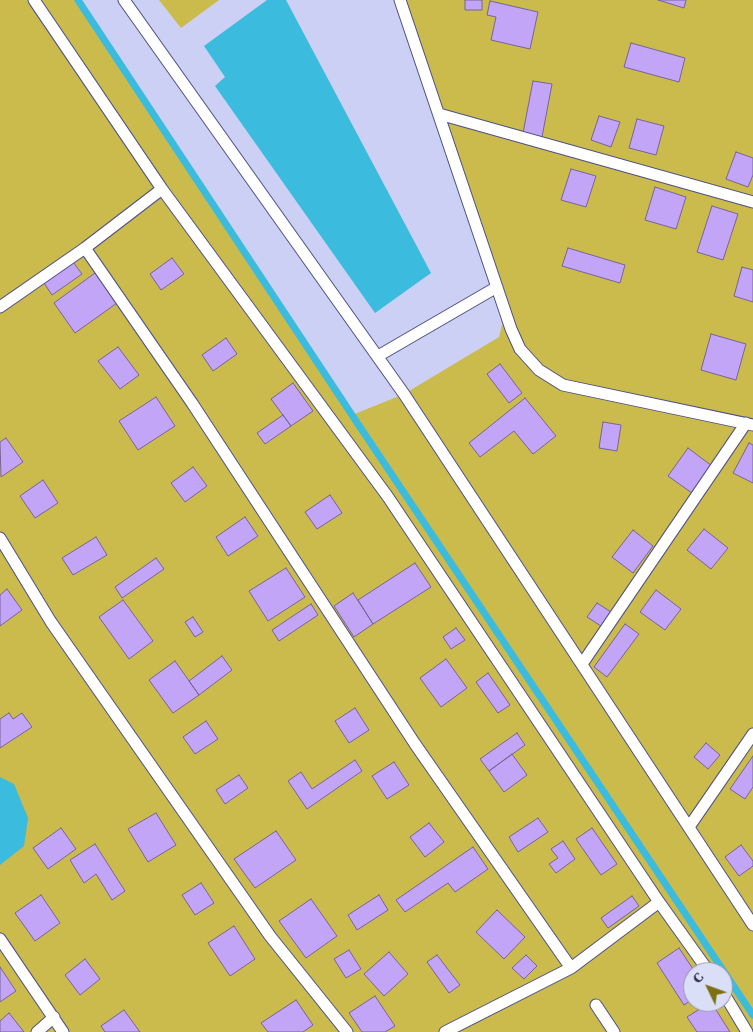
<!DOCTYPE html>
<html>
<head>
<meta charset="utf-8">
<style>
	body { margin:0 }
	#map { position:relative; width:753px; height:1032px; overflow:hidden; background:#ccd0f4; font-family:"Source Serif 4",serif }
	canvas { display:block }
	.north { position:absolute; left:683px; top:962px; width:50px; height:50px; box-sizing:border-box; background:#dbdef7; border:1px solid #9092aa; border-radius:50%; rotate:312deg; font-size:14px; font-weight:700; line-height:20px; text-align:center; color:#1f2137 }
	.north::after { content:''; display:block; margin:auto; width:18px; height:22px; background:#7d700f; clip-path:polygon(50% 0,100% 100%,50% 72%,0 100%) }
</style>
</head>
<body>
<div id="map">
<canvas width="753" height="1032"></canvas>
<div class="north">С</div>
</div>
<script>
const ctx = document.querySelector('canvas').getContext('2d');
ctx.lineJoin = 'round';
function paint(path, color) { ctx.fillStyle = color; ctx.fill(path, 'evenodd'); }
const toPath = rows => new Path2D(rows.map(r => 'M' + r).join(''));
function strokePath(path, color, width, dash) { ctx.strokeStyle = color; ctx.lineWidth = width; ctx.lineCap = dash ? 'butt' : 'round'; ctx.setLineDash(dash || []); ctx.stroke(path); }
const green = toPath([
	[0,0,78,0,352,415,404,394,499,337,505,313,405,14,407,0,753,0,753,1032,0,1032],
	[693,972,723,972,723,1002,693,1002],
	[159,0,219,0,181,28]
]);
const water = toPath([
	[267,0,286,0,431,273,375,313,215,86,225,77,204,46],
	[0,777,14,784,28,818,24,846,0,865]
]);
const stream = toPath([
	[78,0,352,415,753,1015]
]);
const building = toPath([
	[465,0,482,0,482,10,465,10,465,0],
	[658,0,686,0,684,8,658,0],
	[490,1,538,12,530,49,491,40,496,17,487,15,490,1],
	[631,43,685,58,679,82,624,67,631,43],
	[533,81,552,84,542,137,523,133,533,81],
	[599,116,620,122,611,147,591,140,599,116],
	[637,119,664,126,656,155,629,148,637,119],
	[736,152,753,158,753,175,748,187,726,179,736,152],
	[571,169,596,176,586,207,561,200,571,169],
	[655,187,686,197,676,229,645,220,655,187],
	[712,206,738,214,723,260,697,252,712,206],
	[568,248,625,265,620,283,562,266,568,248],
	[172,258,184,274,161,290,150,274,172,258],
	[73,262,82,274,52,295,44,283,73,262],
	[742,267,753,270,753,302,734,296,742,267],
	[95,273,117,303,75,333,54,303,95,273],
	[711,334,746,344,736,380,701,370,711,334],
	[226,338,237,354,213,371,202,355,226,338],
	[118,347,139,375,120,389,98,361,118,347],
	[500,364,522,393,509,403,487,374,500,364],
	[293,383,313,411,291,426,271,399,293,383],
	[156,397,175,426,138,450,119,421,156,397],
	[525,398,556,436,533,454,514,431,480,457,469,443,525,398],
	[283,415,291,426,265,444,257,433,283,415],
	[603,422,621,425,617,451,599,448,603,422],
	[6,438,23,462,1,477,0,442,6,438],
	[749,443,753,445,753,483,733,473,749,443],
	[688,448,712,466,692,493,668,476,688,448],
	[193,467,207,486,185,502,171,483,193,467],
	[43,480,58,503,35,518,20,496,43,480],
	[330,495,342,513,317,529,305,512,330,495],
	[245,517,258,536,228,556,216,537,245,517],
	[704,529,728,548,711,569,687,550,704,529],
	[633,530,653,546,633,573,612,557,633,530],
	[96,537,107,555,73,575,62,558,96,537],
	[156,558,164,569,122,598,115,587,156,558],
	[415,563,431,587,373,624,358,600,415,563],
	[286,568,305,597,268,621,249,591,286,568],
	[7,589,22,610,0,626,0,595,7,589],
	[656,590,681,609,665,630,640,612,656,590],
	[353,593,373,624,354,637,334,606,353,593],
	[123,600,153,641,129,659,99,617,123,600],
	[597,603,611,612,601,626,587,617,597,603],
	[311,604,318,615,279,641,272,630,311,604],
	[193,617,203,632,195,637,185,622,193,617],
	[625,624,639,634,607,677,594,667,625,624],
	[456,628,465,640,451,649,443,637,456,628],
	[222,656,232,670,199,695,189,681,222,656],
	[446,659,467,688,441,707,420,678,446,659],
	[175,661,199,695,173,713,149,680,175,661],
	[488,673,510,705,498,713,476,682,488,673],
	[355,708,369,730,349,743,335,721,355,708],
	[9,713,13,719,22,713,32,727,0,748,0,719,9,713],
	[206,721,218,739,195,754,183,737,206,721],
	[517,733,525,745,489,771,480,759,517,733],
	[706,743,720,755,708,769,694,757,706,743],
	[512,754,527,775,504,792,489,771,512,754],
	[753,756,753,787,745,799,730,789,753,756],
	[355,760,362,771,307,809,288,781,301,772,312,789,355,760],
	[394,762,409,785,387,799,372,776,394,762],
	[239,775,248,788,225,804,216,790,239,775],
	[156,813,176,845,148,862,128,829,156,813],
	[538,818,548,832,518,852,509,837,538,818],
	[429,823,444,842,425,857,410,837,429,823],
	[61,828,76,849,48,869,33,848,61,828],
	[592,828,617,864,601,875,576,839,592,828],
	[276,831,296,860,255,888,234,859,276,831],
	[563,841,575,859,556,873,549,864,558,858,551,849,563,841],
	[95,844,125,891,112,900,96,874,84,883,70,860,95,844],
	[741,845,753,861,753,866,739,876,725,857,741,845],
	[473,847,488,869,455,892,448,883,405,912,396,900,473,847],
	[201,883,214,903,195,915,182,895,201,883],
	[41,895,60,923,35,941,15,913,41,895],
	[379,895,388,910,357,930,348,915,379,895],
	[632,896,639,906,608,928,601,918,632,896],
	[311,899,337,936,306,958,279,921,311,899],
	[497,910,525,937,504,959,476,932,497,910],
	[234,926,255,959,230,976,208,943,234,926],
	[679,948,695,972,693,972,693,999,684,1005,657,963,679,948],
	[349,950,361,969,346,978,334,959,349,950],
	[389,952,408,974,384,996,364,974,389,952],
	[437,955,460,985,449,993,427,962,437,955],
	[526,955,537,966,524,979,512,968,526,955],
	[85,959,100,979,80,995,65,975,85,959],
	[0,967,16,991,0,1002,0,967],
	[375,996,395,1026,385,1032,362,1032,349,1013,375,996],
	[296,1000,313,1025,303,1032,268,1032,261,1023,296,1000],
	[711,1002,730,1032,697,1032,687,1017,711,1002],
	[124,1010,140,1032,105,1032,101,1026,124,1010],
	[9,1013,24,1032,0,1032,0,1021,9,1013]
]);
const service = toPath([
	[34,0,162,189,388,497,659,902,709,972],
	[124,0,404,394,753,925],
	[400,0,511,329,520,349,539,370,563,385,753,425],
	[439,114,753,202],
	[85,248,192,403,415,744,571,968],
	[0,307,85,248,162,189],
	[378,356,497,287],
	[0,538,51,622,270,936,347,1032],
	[582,664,746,423],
	[689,827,753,734],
	[0,939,63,1032],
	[723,992,747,1032],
	[596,1005,614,1032],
	[37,1032,54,1017],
	[445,1032,571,968,659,902]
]);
paint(green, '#cbba4c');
paint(water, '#3bbbde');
strokePath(stream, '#3bbbde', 7);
paint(building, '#c3a5f7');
strokePath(building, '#776499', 1);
strokePath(service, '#4e5185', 13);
strokePath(service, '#fff', 11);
</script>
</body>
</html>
